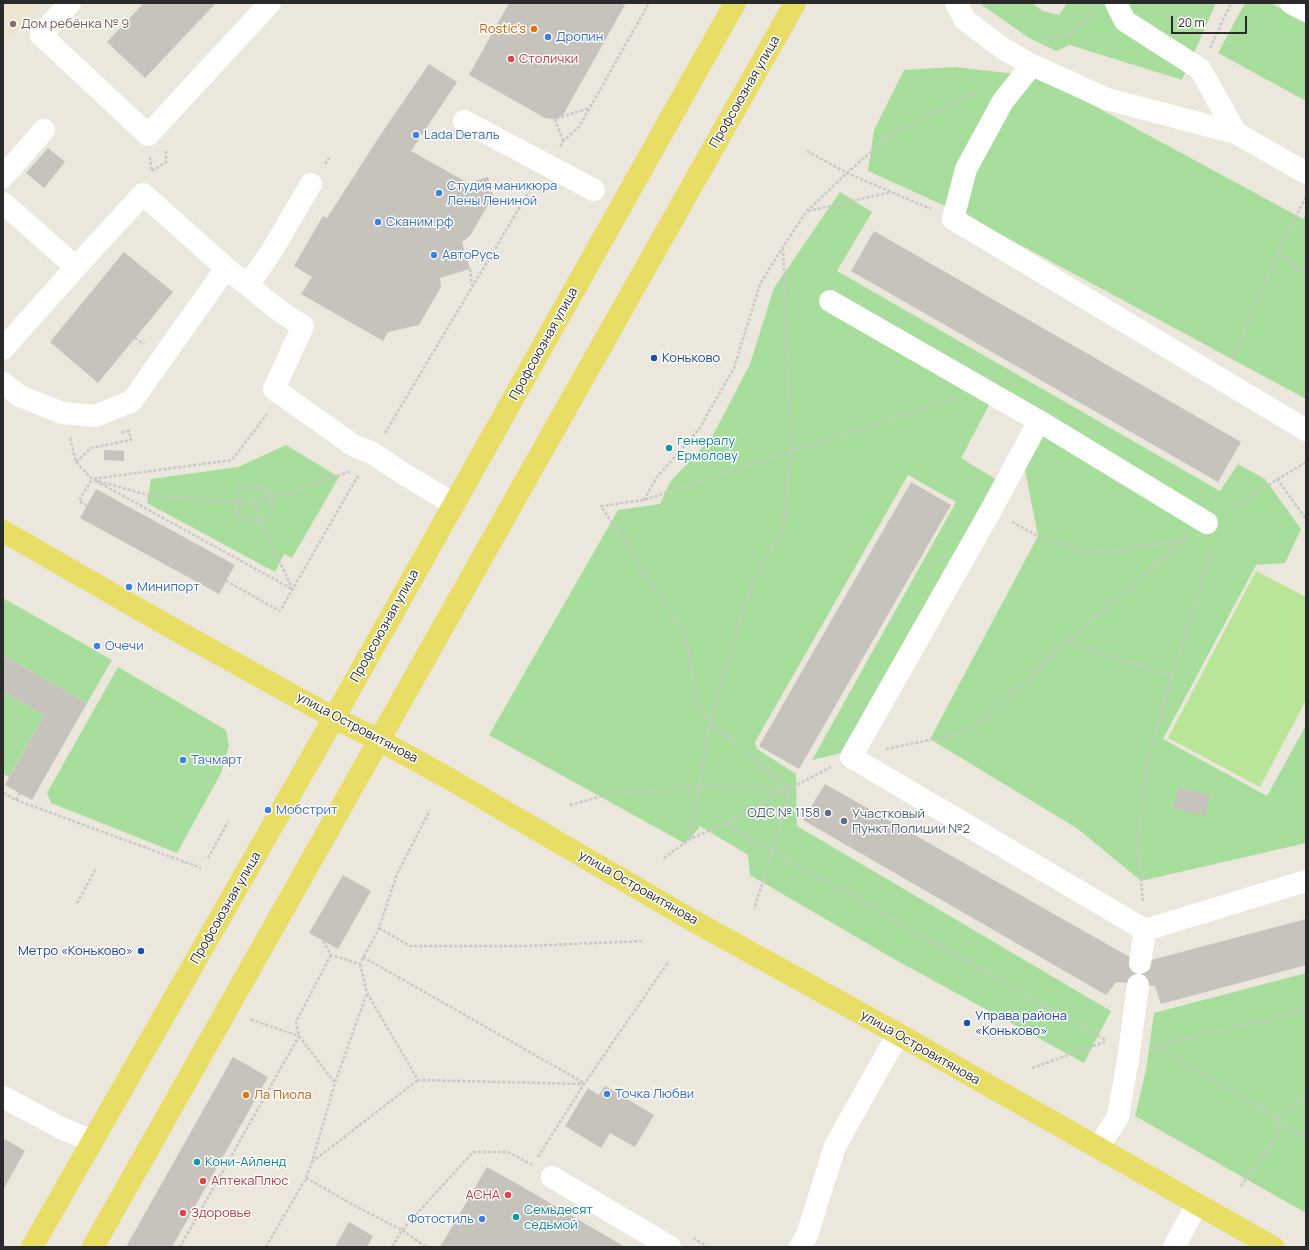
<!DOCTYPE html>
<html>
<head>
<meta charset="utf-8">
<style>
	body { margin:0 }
	#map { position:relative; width:1309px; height:1250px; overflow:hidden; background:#ebe7dc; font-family:Manrope,sans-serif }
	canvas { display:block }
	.frame { position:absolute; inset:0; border:4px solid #2a2a2a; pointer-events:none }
	.scale { position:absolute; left:1171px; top:16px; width:76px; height:18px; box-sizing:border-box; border:2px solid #2a2a2a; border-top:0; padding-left:5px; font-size:12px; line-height:14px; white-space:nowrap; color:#2a2a2a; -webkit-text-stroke:3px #fff; paint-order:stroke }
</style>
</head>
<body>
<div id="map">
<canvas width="1309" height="1250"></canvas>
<div class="frame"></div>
<div class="scale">20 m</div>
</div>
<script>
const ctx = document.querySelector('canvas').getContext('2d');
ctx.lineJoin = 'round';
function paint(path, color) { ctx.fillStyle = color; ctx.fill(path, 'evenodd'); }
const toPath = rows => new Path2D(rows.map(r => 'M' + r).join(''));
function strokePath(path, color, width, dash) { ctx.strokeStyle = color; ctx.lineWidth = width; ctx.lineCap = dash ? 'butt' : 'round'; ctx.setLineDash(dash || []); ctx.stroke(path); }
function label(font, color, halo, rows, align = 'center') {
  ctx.font = font + ' Manrope,sans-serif'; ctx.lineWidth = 3; ctx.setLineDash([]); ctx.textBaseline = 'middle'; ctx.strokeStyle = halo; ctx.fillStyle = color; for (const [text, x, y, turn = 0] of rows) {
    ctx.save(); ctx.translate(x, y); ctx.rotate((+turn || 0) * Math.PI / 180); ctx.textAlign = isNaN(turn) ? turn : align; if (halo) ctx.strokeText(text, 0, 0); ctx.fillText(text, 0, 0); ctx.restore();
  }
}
const education = toPath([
	[3,3,42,3,3,46]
]);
const green = toPath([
	[979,3,1032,3,1043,11,1059,15,1067,3,1216,3,1182,80,1070,45,1056,51,1029,38],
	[1245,3,1271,3,1306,22,1306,101,1218,53],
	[955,67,1041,77,1303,219,1306,214,1306,399,963,214,868,171,874,130,904,70],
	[840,192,872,212,837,271,1220,491,1238,464,1265,479,1301,529,1285,563,1256,565,1163,739,1267,796,1306,725,1306,843,1141,881,1078,829,930,739,1038,536,1024,465,1039,421,997,390,961,458,1000,482,846,752,812,760,956,502,908,475,755,742,757,749,796,774,797,826,1111,1011,1084,1063,894,959,750,875,748,855,700,826,690,839,684,843,489,735,618,510,660,504,670,482,712,437,750,364,774,288],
	[286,445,339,477,292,558,284,554,275,572,147,503,151,479,238,467],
	[3,598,112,660,87,703,3,655],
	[118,667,226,730,229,746,221,773,177,853,51,803,47,793],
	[3,692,44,715,9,777,3,774],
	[1306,973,1306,1213,1135,1116,1146,1070,1154,1013]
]);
const pitch = toPath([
	[1256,571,1306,597,1306,700,1260,787,1168,738]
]);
const building = toPath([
	[144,3,216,3,145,78,107,42],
	[509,3,626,3,563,115,555,119,545,118,469,75],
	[429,64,457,82,411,151,468,183,488,177,493,196,470,236,462,242,470,269,440,278,441,287,419,325,388,332,383,341,301,294,312,277,294,266,323,216,327,218,381,134],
	[48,148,65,162,44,188,26,173],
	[874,231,1241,442,1218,482,851,271],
	[124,252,173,292,98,383,50,342],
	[104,450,124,451,124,461,104,460],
	[911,482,951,505,799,769,759,746],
	[96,489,235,565,219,594,80,518],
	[3,655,87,703,32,800,5,785,44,715,3,692],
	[825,784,1140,963,1306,919,1306,965,1161,1004,1155,986,1116,982,1106,995,803,820],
	[1179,787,1210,795,1205,816,1173,808],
	[343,875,371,891,338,949,309,933],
	[233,1057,268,1077,172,1247,126,1247],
	[605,1086,654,1115,635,1147,610,1133,601,1148,565,1126,588,1088,599,1095],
	[3,1138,25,1151,3,1190],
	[487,1167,521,1186,625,1247,440,1247],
	[349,1222,373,1236,367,1247,335,1247]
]);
const path = toPath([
	[1045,46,1049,39,1071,33,1094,13],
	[1210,48,1231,3],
	[563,141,555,119,589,108],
	[560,146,563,141,579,127,649,3],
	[807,151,847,173,931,209],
	[150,157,152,172],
	[325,164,329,158],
	[152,171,166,162,166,151],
	[808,211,891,192],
	[1278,253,1306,274],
	[470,269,472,286],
	[135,338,144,344],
	[1232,359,1278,253,1306,197],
	[385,433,533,185],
	[70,438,76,462,92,479,232,460,267,414],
	[76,462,91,448,131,440,129,431,121,433],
	[1277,479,1306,519],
	[94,480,148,495,236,503,272,498,352,471],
	[96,481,292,589],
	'236 503a18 18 0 1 1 36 0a18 18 0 1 1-36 0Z',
	[254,500,260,520,292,588],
	[644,500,657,477,699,429,734,368,760,284,783,247,807,211,847,173,889,136,982,89],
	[87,505,79,501,92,479],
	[1226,511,1306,462],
	[1012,522,1038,536,1084,552,1112,551,1184,540],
	[226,581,280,611,359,474],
	[1172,676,1067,642,1186,539],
	[886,749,968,732,1027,681,1067,642],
	[831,767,789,789,773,851,1106,1040],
	[789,789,710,723,698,708,686,636,601,506,644,500,952,399],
	[3,793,16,800,201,868],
	[16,800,20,793],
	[570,805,606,795,699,787,788,789],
	[725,824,773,851,754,909],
	[690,839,710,723,750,587,783,530,791,452,783,247],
	[208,858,228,822],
	[664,858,690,839,725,824,788,789],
	[1143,901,1138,845,1146,766,1172,676,1213,547],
	[77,903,95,870],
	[379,928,410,946,525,946,642,941],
	[323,941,331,955,360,964,379,928,397,874,430,810],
	[331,955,296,1022,299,1036,335,1083],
	[363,957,584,1083],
	[360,964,367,993,418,1080,584,1084],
	[1153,1047,1306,1010],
	[1157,1047,1277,1118,1306,1138],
	[1032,1068,1105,1042],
	[538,1157,584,1084,669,961],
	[312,1162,418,1080],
	[306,1178,357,1207,402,1230,426,1247],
	[1241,1186,1277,1137,1277,1118,1306,1096],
	[693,1238,708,1247],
	[180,1247,299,1036,249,1019],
	[266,1247,306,1178,312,1162,335,1083,367,993],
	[392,1247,402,1230,473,1152,508,1152,532,1165]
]);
const minor = toPath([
	[70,3,41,35,148,135,270,3],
	[956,3,965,20,1005,50,1032,65,1003,101,966,169,953,219,1306,430],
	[1116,3,1125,21,1200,69,1236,133],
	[1291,3,1306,11],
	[1032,65,1107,99,1236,133,1306,173],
	[464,121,594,190],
	[3,177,44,130],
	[3,203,76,267],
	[226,268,281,312,303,326,274,389,353,445,372,453,404,474,454,504],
	[248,285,271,252,311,184],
	[830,301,1039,421],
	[3,349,76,267,143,194,226,268,132,401,95,416,62,413,20,396,3,383],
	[1145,930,851,757,991,510,1039,421,1207,523],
	[1140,963,1145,930,1306,881],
	[3,1097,61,1128,92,1141],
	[1098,1148,1118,1117,1129,1053,1138,985],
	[552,1177,670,1247],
	[800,1247,807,1235,835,1146,898,1034],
	[1174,1247,1197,1204]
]);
const major = toPath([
	[3,531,163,623,334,718,379,740,448,778,690,919,898,1034,1273,1247],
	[32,1247,334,718,735,3],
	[93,1247,795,3]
]);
const markers = [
	[13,24,4,"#8d6e63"],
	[534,29,4,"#e8710a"],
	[548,37,4,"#3f7fe0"],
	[511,59,4,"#e0444e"],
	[416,135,4,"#3f7fe0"],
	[439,193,4,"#3f7fe0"],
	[378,222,4,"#3f7fe0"],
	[434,255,4,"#3f7fe0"],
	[654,358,4,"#1a4fb4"],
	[669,448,4,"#0f9aa8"],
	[129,587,4,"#3f7fe0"],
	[97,646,4,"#3f7fe0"],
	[183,760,4,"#3f7fe0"],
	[268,810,4,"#3f7fe0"],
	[828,813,4,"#5c6f8a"],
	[844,821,4,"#5c6f8a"],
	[141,951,4,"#1a4fb4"],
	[967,1023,4,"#1a4fb4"],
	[607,1094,4,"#3f7fe0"],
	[246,1095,4,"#e8710a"],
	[197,1162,4,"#0f9aa8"],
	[203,1181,4,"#e0444e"],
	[508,1195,4,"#e0444e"],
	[183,1213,4,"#e0444e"],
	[516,1217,4,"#0f9aa8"],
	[482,1219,4,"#3f7fe0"]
];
const educationNames = [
	["Дом ребёнка № 9",21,24]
];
const foodNames = [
	["Rostic's",526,29],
	["Ла Пиола",254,1095,"left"]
];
const shopNames = [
	["Дропин",556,37],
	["Lada Dеталь",424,135],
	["Студия маникюра",447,186],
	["Лены Лениной",447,201],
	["Сканим.рф",386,222],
	["АвтоРусь",442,255],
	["Минипорт",137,587],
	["Очечи",105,646],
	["Тачмарт",191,760],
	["Мобстрит",276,810],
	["Точка Любви",615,1094],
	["Фотостиль",474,1219,"right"]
];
const healthNames = [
	["Столички",519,59],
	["АптекаПлюс",211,1181],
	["АСНА",500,1195,"right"],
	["Здоровье",191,1213]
];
const streetNames = [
	["Профсоюзная улица",745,92,-60],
	["Профсоюзная улица",544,344,-61],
	["Профсоюзная улица",385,626,-61],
	["улица Островитянова",357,728,28],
	["улица Островитянова",638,888,30],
	["Профсоюзная улица",226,908,-60],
	["улица Островитянова",920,1048,30]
];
const transitNames = [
	["Коньково",662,358],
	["Метро «Коньково»",133,951,"right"],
	["Управа района",975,1016],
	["«Коньково»",975,1031]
];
const cultureNames = [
	["генералу",677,441],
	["Ермолову",677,456],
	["Кони-Айленд",205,1162],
	["Семьдесят",524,1210],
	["седьмой",524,1225]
];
const serviceNames = [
	["ОДС № 1158",820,813],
	["Участковый",852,814,"left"],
	["Пункт Полиции №2",852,829,"left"]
];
paint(education, '#ebe6cd');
paint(green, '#a8de9c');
paint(pitch, '#b8e598');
paint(building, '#c6c3bc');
strokePath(path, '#c8c8c8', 2.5, [3, 2]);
strokePath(minor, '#fff', 22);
strokePath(major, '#e8de65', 22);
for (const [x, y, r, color] of markers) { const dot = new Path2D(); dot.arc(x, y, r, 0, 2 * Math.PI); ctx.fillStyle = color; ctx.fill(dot); strokePath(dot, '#fff', 1.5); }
label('13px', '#785e54', '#fff', educationNames, 'left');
label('13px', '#c56008', '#fff', foodNames, 'right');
label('13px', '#366cbe', '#fff', shopNames, 'left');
label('13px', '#be3a42', '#fff', healthNames, 'left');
label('13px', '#2a2a2a', '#fff', streetNames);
label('13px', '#164399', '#fff', transitNames, 'left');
label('13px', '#0d838f', '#fff', cultureNames, 'left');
label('13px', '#4e5e75', '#fff', serviceNames, 'right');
</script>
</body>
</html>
